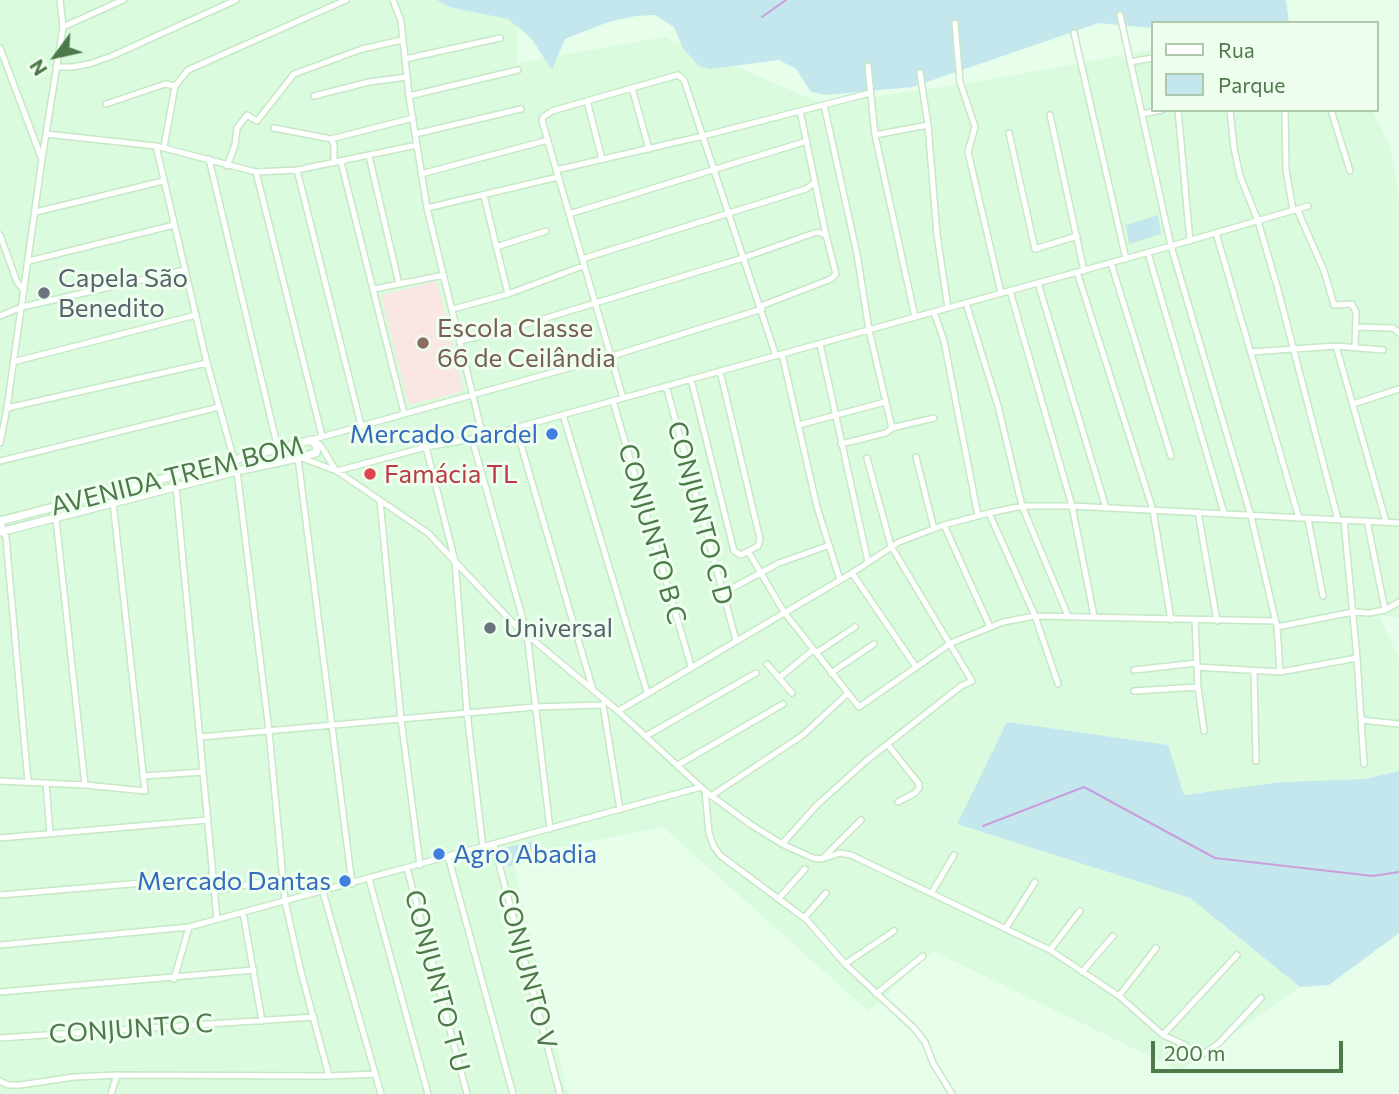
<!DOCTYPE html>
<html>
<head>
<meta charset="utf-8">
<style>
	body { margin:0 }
	#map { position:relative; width:1399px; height:1094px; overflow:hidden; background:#e6feea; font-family:Commissioner,sans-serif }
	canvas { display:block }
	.legend { position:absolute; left:1151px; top:21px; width:228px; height:91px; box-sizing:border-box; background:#eefff0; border:2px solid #aec9ad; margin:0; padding:9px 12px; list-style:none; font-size:21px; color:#4e7949 }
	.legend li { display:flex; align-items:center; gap:14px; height:35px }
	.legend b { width:35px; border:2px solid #aec9ad }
	.north { position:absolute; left:21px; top:21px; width:70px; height:70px; -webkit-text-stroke:5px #eefff0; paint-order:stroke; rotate:237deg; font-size:19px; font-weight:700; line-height:28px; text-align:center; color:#4e7949 }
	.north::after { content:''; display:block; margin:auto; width:24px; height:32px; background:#4e7949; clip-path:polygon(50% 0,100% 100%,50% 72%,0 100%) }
	.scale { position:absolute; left:1151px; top:1041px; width:192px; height:32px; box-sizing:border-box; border:4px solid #4e7949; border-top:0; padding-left:9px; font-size:21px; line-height:24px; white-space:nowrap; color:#4e7949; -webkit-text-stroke:5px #eefff0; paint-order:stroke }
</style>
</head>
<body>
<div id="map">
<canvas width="1399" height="1094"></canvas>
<ul class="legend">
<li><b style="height:9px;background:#fff"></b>Rua</li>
<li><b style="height:19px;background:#c3e7ed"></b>Parque</li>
</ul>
<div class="north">N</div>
<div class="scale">200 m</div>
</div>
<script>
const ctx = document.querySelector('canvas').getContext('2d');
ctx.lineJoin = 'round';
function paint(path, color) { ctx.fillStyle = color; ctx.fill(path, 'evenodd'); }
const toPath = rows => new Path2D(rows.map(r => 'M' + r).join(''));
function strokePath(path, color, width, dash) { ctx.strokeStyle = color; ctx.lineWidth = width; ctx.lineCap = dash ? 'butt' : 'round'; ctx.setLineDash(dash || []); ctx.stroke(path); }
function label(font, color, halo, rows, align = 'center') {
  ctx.font = font + ' Commissioner,sans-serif'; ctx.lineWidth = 6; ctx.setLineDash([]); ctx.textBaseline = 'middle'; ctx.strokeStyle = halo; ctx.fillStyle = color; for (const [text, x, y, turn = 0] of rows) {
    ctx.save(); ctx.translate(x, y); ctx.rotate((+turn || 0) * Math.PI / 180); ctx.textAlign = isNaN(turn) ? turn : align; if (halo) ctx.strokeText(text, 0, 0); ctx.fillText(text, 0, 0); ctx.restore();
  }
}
const residential = toPath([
	[0,0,518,0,517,63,665,37,824,104,970,83,1152,50,1152,110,1372,110,1390,145,1399,199,1399,618,1379,615,1399,659,1399,771,1365,779,1281,782,957,824,1190,898,1300,987,1180,1071,933,951,868,1011,663,827,512,857,568,1094,0,1094]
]);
const education = toPath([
	[437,281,463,391,409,405,381,295]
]);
const green = toPath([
	[437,0,1286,0,1289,23,1152,23,1152,28,1099,23,912,87,827,95,811,92,796,69,779,60,709,69,699,66,683,48,674,27,655,15,636,16,608,22,565,39,552,70,531,38,508,19,449,7],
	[1158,215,1161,234,1129,244,1126,225],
	[1007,722,1168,745,1184,795,1281,782,1365,779,1399,771,1399,933,1329,985,1300,987,1190,898,957,824],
	[535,841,539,858,507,867,503,848]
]);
const stream = toPath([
	[762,17,786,0],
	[983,826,1084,787,1215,858,1373,876,1399,872]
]);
const minor = toPath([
	[393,0,401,21,409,96,427,208,483,437],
	[1120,15,1171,246,1251,516,1277,627,1280,672],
	[955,23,960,82,975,127,968,152,1001,293],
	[63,27,123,0],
	[1074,33,1126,259],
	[0,48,41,157],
	[405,59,500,38],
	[1130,62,1152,58],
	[868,66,875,135,915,317],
	[56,67,72,67,89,64,112,56,236,0],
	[920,73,928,125,937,235,948,308],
	[632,88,649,149],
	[314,96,369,82,407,77],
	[409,96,518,70],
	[587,101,602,159],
	[106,104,165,84,175,86],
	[824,105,857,254,869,330,892,428,886,433,841,444],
	[1178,110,1190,241],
	[1230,110,1234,148,1240,176,1258,221,1277,286,1338,520],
	[1285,110,1286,170,1293,210],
	[1331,110,1350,171],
	[1142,114,1162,110],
	[1050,115,1084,271],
	[274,128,331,139,334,145,334,163],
	[1009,133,1035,249,1077,236],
	[46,134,156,146,256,172,297,170,417,145],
	[415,134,521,109],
	[875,135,928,125],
	[331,139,413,118],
	[156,146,207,363,234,460],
	[164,147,175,86,188,70,346,0],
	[369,156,399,284],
	[209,159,278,449],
	[341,162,404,413],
	[227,166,235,145,237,128,247,115,257,121,294,74,362,49,402,40],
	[297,170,361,425],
	[556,170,703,136,870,93],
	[256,172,322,436],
	[421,174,548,140],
	[484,196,508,294],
	[427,208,558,177],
	[1297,209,1324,271,1334,305,1352,304,1356,312,1355,347],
	[36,212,163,181],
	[569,214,807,141],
	[1216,233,1299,518],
	[0,235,17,282,24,290],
	[496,247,546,231],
	[1148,253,1224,513],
	[582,259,806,189,814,183],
	[29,261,174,225],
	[1111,263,1171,456],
	[1077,272,1153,510,1171,620],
	[1038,283,1106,508],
	[374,289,444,275],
	[1010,291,1072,506,1094,616],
	[966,303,998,406,1022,506,1068,616],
	[761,306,831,279,836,274,826,235,800,111],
	[453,309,508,294,583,266],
	[934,312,944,341,978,516],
	[0,316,22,307,185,270],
	[1356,327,1393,328,1399,333],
	[460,341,507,330,743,258,817,232,826,235],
	[820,344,868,562],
	[1336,346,1386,522],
	[1251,352,1336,346,1383,350],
	[782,354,817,507,840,580],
	[13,362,196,315],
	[691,379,734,551,741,555,758,546,760,539,720,371],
	[666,386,736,640],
	[623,398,542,121,543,117,552,111,632,88,678,75,684,80,776,356],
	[613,401,691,666],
	[1353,404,1399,389],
	[7,408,207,363],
	[563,415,647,692],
	[799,425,885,402],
	[516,428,593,690],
	[892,428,934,418],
	[472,439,527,634,550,829],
	[311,440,612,356,762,309],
	[0,443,7,408,42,159,63,27,60,0],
	[317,443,321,446,335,469],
	[426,447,455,561,467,713,483,848],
	[916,457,934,529],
	[298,458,352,884],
	[302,458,337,471,428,533,513,623,618,711,705,791,750,824,782,844,813,858,822,859,840,853,851,855,1050,950,1119,996,1163,1035,1183,1044,1200,1056,1219,1043,1261,998],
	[0,461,219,407],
	[237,471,269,731,285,901,300,968,329,1076],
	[337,471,426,447,483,437,1171,246,1308,206],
	[176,487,217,919],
	[380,501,401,719,420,865],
	[1198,512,1217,621],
	[989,513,1035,616,1058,684],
	[0,519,6,538,28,782],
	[56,519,85,785],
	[1308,519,1323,596],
	[1344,521,1357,658,1364,764],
	[1367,521,1385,610],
	[944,525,990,627],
	[749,553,784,612,859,707,951,643,1003,622,1035,616,1275,621],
	[852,573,916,667],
	[721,594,779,563,827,546],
	[1195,620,1198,687,1204,731],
	[1277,627,1353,612,1369,613,1385,610,1399,602],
	[816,653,855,627],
	[767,664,792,693],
	[1197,667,1280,672,1357,658],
	[1134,670,1197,663],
	[1254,671,1256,761],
	[831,673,874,644],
	[779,678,813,650],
	[1134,691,1198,687],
	[604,703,603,705,620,810],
	[618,711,852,573,899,542,944,525,989,513,1022,506,1072,506,1399,523],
	[1361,720,1399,724],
	[646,736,756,673],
	[200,737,534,707,603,705],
	[888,745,919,784,919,788,915,793,898,802],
	[678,765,783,704],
	[143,776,203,772],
	[0,781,85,785,145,791,113,502],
	[46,783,50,833],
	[705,791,709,833,714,847,721,856,807,920,845,964,914,1028,925,1042,933,1063,952,1094],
	[711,796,803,735,847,694],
	[0,838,208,820],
	[782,844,817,805,866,761,961,686,972,681,891,546,867,458],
	[494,845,560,1094],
	[448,856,513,1094],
	[825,856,861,820],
	[407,868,467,1094],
	[369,879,428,1094],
	[215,891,283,878],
	[323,892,381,1094],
	[932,892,954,855],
	[0,895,213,877],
	[780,897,805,869],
	[243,912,262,1021],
	[805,917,826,893],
	[1006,928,1035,882],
	[0,945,189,927,701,787],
	[1050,950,1080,911],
	[845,964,894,931],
	[1082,972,1113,936],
	[174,979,189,927],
	[0,992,254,970],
	[876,994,923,956],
	[1119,996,1156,948],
	[1163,1035,1237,955],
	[0,1038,314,1017],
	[0,1081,8,1085,20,1085,74,1077,117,1075,329,1076,375,1074],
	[111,1094,117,1075]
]);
const tertiary = toPath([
	[0,521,311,440,317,446,316,453,298,458,237,471,0,532]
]);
const markers = [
	[44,293,7,"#6b7280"],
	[423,343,7,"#8d6e63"],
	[552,434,7,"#3f7fe0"],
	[370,474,7,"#e0444e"],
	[490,628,7,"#6b7280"],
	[439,854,7,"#3f7fe0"],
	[345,881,7,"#3f7fe0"]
];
const worshipNames = [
	["Capela São",58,278],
	["Benedito",58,308],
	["Universal",504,628]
];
const educationNames = [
	["Escola Classe",437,328],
	["66 de Ceilândia",437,358]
];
const shopNames = [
	["Mercado Gardel",538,434],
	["Agro Abadia",453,854,"left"],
	["Mercado Dantas",331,881]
];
const healthNames = [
	["Famácia TL",384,474]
];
const streetNames = [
	["AVENIDA TREM BOM",177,476,-14],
	["CONJUNTO C D",700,513,75],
	["CONJUNTO B C",652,534,74],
	["CONJUNTO V",527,969,75],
	["CONJUNTO T U",437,981,75],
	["CONJUNTO C",131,1029,-4]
];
paint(residential, '#dafbdd');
paint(education, '#fae7e3');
paint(green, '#c3e7ed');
strokePath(stream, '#c99edc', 2);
strokePath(minor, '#c6e8c6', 8);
strokePath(tertiary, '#c6e8c6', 10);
strokePath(minor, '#fff', 5);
strokePath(tertiary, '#fff', 7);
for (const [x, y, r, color] of markers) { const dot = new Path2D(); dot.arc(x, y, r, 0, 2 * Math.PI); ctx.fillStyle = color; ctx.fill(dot); strokePath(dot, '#eefff0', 2.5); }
label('26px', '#5b616d', '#eefff0', worshipNames, 'left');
label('26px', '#785e54', '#eefff0', educationNames, 'left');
label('26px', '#366cbe', '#eefff0', shopNames, 'right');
label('26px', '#be3a42', '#eefff0', healthNames, 'left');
label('26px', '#4e7949', '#eefff0', streetNames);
</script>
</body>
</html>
